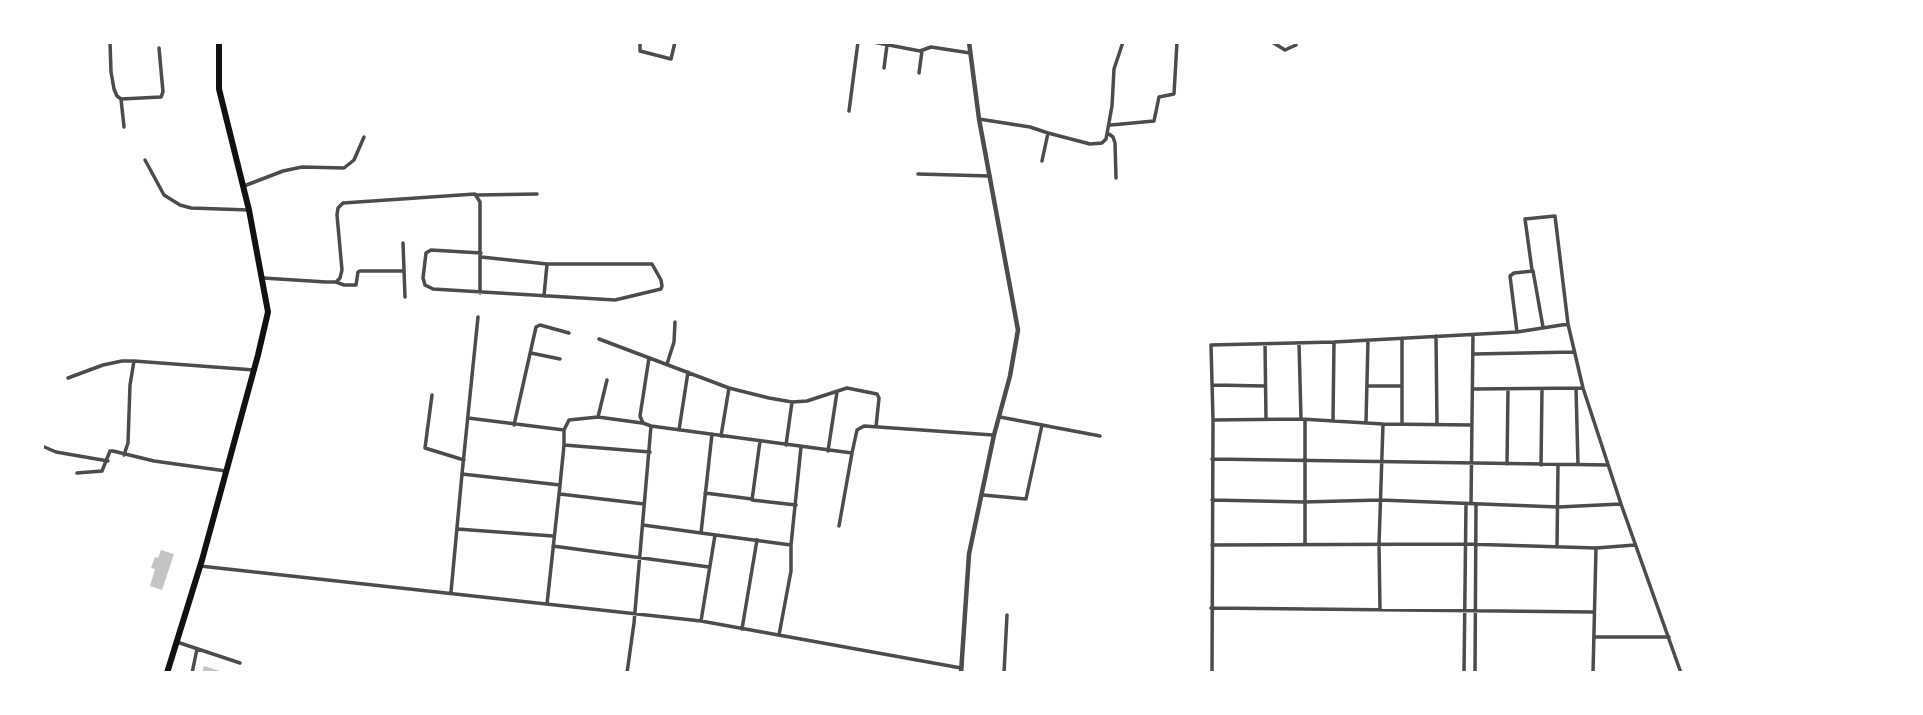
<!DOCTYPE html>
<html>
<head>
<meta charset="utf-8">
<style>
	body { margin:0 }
	#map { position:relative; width:1923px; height:715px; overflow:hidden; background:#fff; font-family:"Public Sans",sans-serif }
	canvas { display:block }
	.frame { position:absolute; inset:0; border:44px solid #fff; pointer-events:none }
</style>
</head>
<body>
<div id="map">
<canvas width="1923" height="715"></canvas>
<div class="frame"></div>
</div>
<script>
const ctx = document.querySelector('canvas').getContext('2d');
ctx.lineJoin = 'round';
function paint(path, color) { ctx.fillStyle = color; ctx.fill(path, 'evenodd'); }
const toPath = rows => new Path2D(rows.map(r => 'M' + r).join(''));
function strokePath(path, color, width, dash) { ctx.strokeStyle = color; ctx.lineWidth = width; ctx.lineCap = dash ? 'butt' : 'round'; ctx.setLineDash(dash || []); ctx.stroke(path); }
const building = toPath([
	[161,550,174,554,162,590,150,586,155,569,151,568,155,557,158,558],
	[204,666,220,671,219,673,202,673]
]);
const minor = toPath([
	[110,42,111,72,114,89,117,96,121,99,161,97,163,92,159,48],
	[640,42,640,51,671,59,675,42],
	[873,42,920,51,931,47,970,53],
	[1272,42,1285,50,1296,45],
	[884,68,887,45],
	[919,73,922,51],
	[121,99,124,127],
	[849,111,858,42],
	[979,119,1030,127,1048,133,1042,161],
	[1111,125,1154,121,1159,97,1174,94,1177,42],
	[1048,133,1090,144,1102,143,1106,139,1112,106,1114,69,1123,42],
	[1109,134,1113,137,1115,143,1116,178],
	[145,160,164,195,180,205,191,208,249,210],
	[918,174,990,176],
	[244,186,283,171,302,167,344,168,354,160,364,137],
	[477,195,537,194],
	[403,243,405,297],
	[481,253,431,250,426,253,423,278,425,285,433,289,615,300,661,289,662,286,661,280,652,264,547,264,481,257],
	[1532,270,1525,219,1555,216,1568,324,1583,388,1621,504,1681,673],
	[263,278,326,282,336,282,340,278,342,270,337,215,338,208,343,203,475,194,480,202,480,293],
	[336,282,344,285,356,285,358,272,360,271,404,271],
	[544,296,547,264],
	[1517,332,1510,276,1514,273,1533,271,1543,327],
	[1436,336,1437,425],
	[1402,338,1402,424],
	[599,339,729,388,721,436],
	[1299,343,1301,419],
	[1265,344,1266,419],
	[531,353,560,359],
	[1474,354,1574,352],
	[649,358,640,416,643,423,651,426,852,453,857,430,864,426,993,435],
	[667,364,674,342,675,322],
	[68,378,103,365,122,361,134,361],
	[1213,385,1265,386],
	[1369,386,1402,386],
	[729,388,769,398,792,402,807,401,847,388,877,394,879,398,876,427],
	[1576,388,1578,465],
	[1474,389,1583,388],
	[432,395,425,448,464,460],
	[598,417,607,380],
	[1000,417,1100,436],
	[468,418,564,430,564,445],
	[1213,420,1301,419,1383,424,1471,425],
	[1305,420,1305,544],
	[1333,420,1334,342],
	[1366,422,1368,340],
	[514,425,536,327,540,325,569,333],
	[564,430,569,420,598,417,642,423],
	[679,430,688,372],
	[712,434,701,533,791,545],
	[760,441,752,500,796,505],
	[786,445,792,402],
	[42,446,56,452,108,461],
	[828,451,837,392],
	[124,455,128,443,130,385,134,361,254,370],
	[1212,459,1608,465],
	[1507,464,1508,390],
	[1541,465,1542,390],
	[77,473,102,471,110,451,113,451,154,461,226,471],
	[462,474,478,317],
	[560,485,564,445,650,452],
	[705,493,752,499],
	[560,494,644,504],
	[983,495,1026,499,1042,425],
	[1212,500,1304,502,1380,500,1558,507,1621,504],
	[1471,504,1473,335],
	[643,525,701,533],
	[839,526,852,453],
	[457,529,553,536],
	[1212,545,1466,544,1596,548,1635,545],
	[553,546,709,567],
	[1557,547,1558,465],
	[200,566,701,621,961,668],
	[451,592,462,474,560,485,547,604],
	[1211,608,1594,612],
	[1380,610,1379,545,1383,424],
	[701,621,715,535],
	[742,629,757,540],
	[779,635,791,571,791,545,801,447],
	[1594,637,1669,637],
	[177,642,240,663],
	[192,673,197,649],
	[627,673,634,623,651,426],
	[1004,673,1007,615],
	[1212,673,1213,420,1211,345,1334,342,1517,332,1568,324],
	[1464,673,1466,504],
	[1475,673,1476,504],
	[1593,673,1596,548]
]);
const tertiary = toPath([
	[961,673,969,554,994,435,1010,376,1018,330,979,119,969,42]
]);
const primary = toPath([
	[167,673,202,560,258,355,268,312,249,210,219,89,219,42]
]);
paint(building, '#c4c4c4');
strokePath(minor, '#4c4c4c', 3.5);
strokePath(tertiary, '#4c4c4c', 4.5);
strokePath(primary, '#111', 6);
</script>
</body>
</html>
